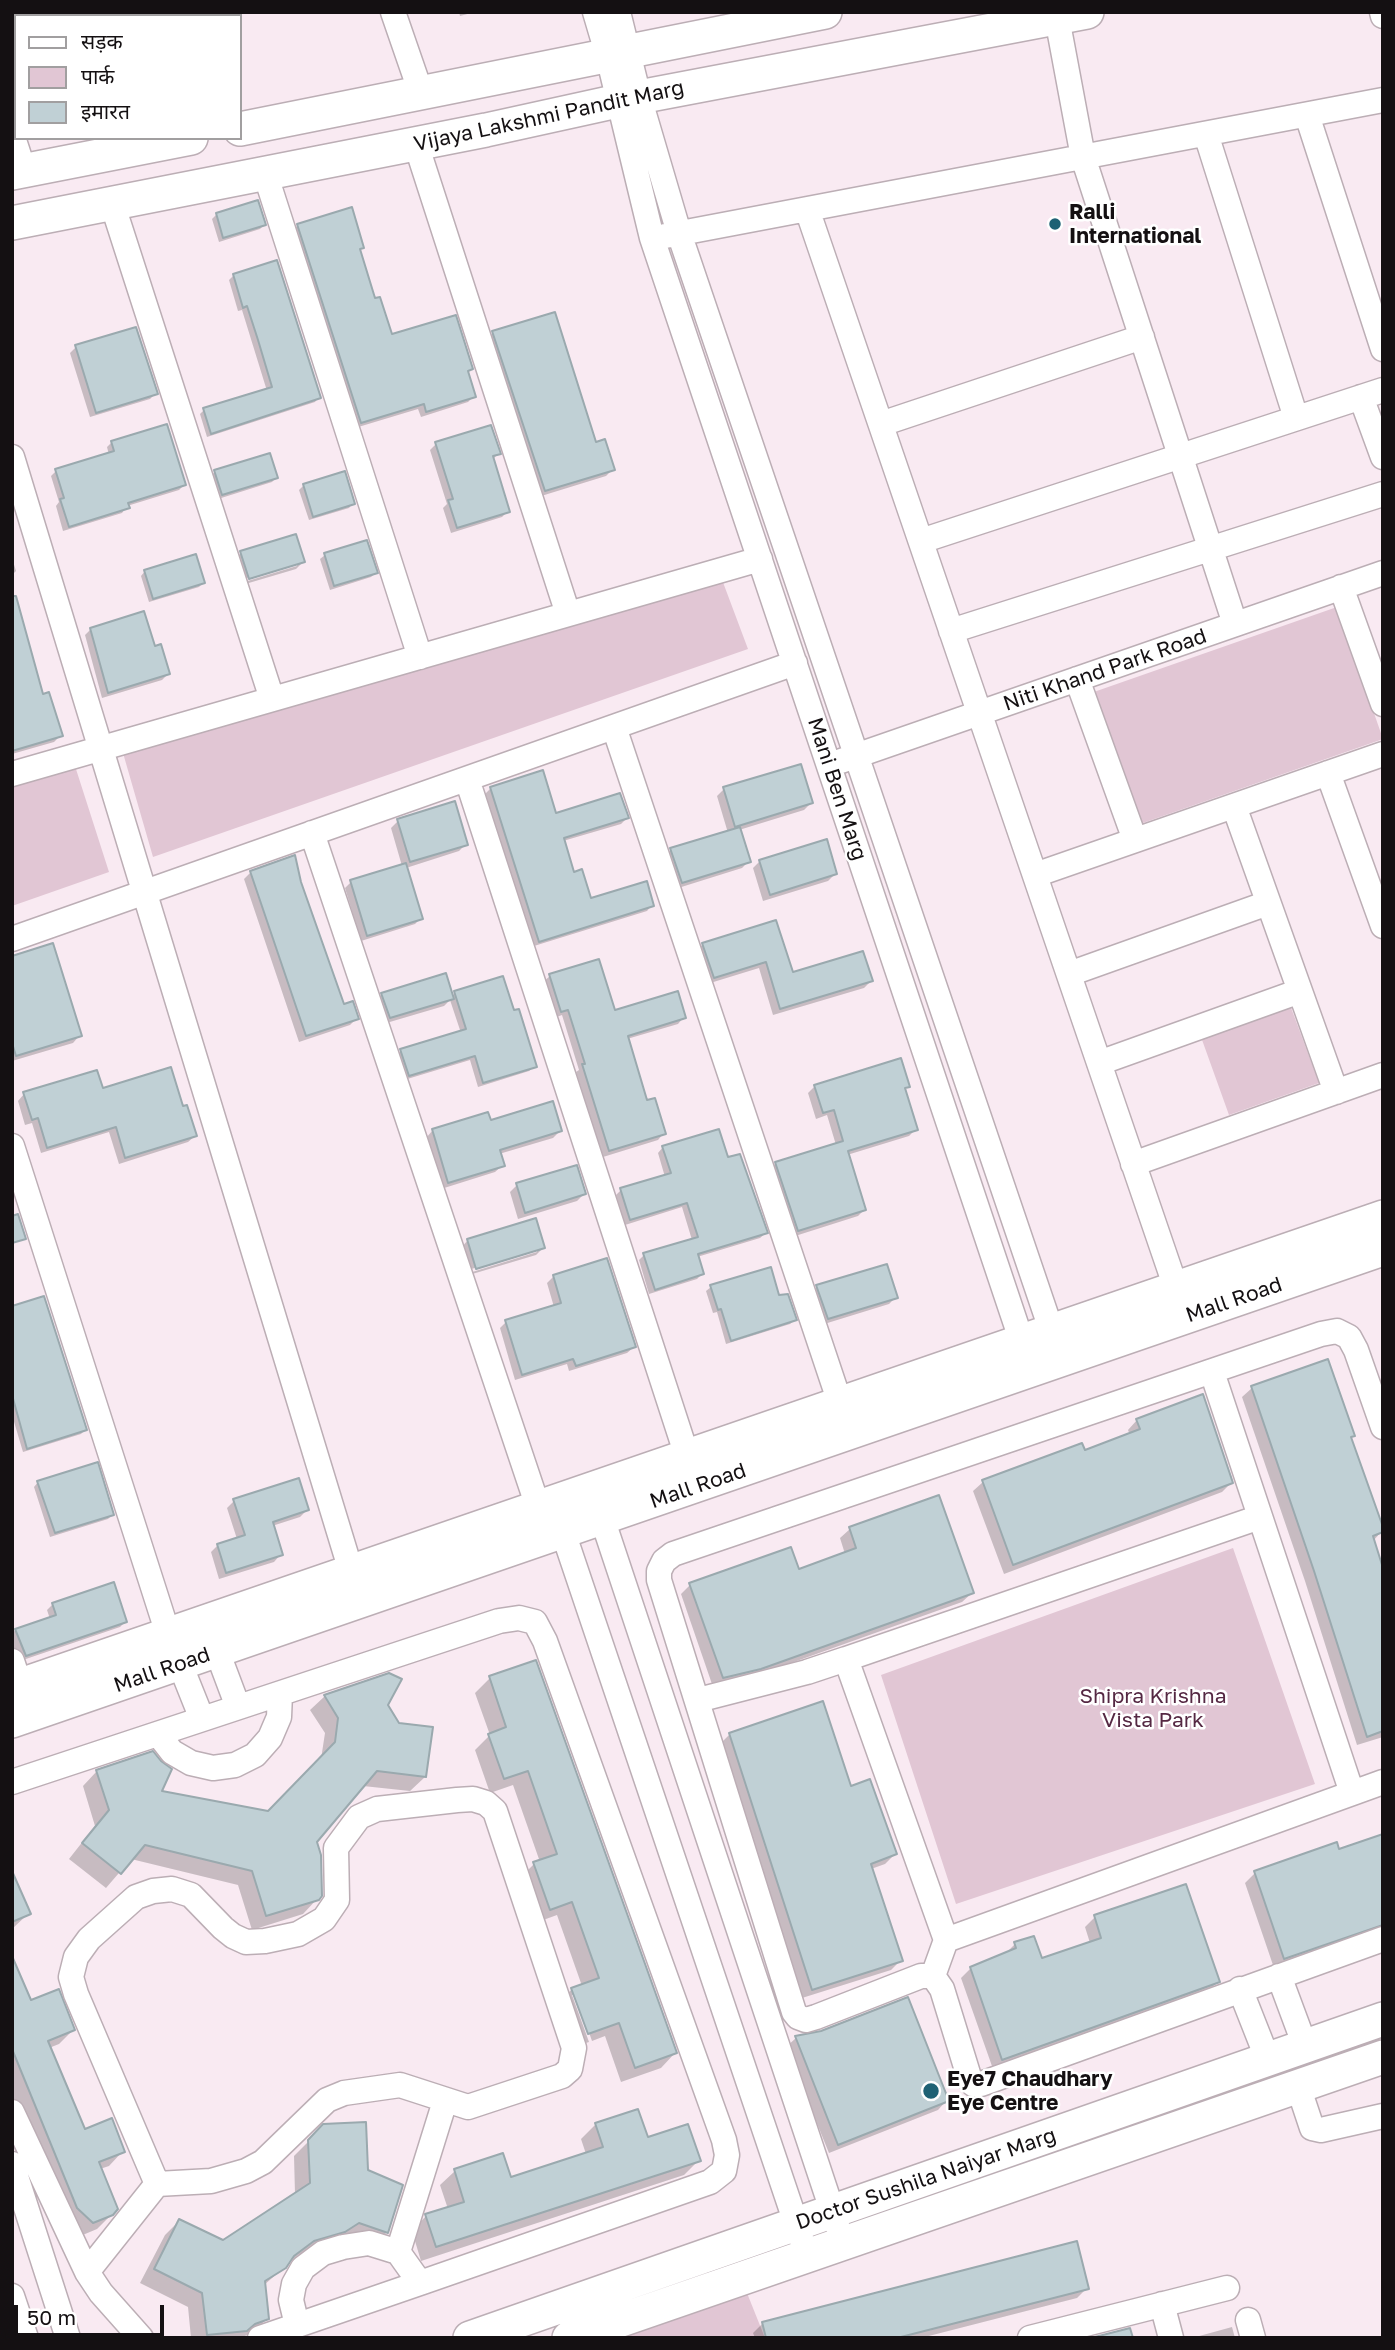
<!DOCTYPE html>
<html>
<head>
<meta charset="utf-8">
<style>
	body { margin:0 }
	#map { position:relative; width:1395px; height:2350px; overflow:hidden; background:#f9eaf2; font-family:"Golos Text","Noto Sans Devanagari",sans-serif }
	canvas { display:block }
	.frame { position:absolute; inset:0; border:14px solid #141012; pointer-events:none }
	.legend { position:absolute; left:14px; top:14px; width:228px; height:126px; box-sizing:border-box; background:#fff; border:2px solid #a19fa0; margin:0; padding:9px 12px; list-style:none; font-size:21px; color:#141012 }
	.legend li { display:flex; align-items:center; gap:14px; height:35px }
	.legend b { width:35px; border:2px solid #a19fa0 }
	.scale { position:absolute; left:14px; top:2305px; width:150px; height:32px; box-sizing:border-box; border:4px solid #141012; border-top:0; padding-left:9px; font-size:21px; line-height:24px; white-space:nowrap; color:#141012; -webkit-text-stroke:5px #fff; paint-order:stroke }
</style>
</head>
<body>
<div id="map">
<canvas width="1395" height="2350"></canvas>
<div class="frame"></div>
<ul class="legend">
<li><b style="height:9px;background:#fff"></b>सड़क</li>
<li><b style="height:19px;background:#e1c6d4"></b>पार्क</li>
<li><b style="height:19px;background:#c0d0d5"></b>इमारत</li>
</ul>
<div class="scale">50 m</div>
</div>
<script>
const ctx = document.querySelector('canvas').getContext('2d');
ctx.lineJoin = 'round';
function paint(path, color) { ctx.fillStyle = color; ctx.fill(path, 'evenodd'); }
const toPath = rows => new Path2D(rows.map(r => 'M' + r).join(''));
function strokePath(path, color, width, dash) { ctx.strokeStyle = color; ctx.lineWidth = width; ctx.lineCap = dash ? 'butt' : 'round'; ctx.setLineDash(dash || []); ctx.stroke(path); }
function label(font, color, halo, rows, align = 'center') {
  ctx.font = font + ' "Golos Text",sans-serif'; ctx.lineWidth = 5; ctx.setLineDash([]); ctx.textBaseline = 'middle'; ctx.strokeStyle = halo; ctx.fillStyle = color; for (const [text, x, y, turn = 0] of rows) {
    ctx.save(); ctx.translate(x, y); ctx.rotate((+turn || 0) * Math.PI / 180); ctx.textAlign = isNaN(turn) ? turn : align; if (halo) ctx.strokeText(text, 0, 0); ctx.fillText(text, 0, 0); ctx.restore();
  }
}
const green = toPath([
	[721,577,748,649,153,857,123,753],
	[1337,607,1383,739,1137,825,1091,693],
	[75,766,109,872,12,906,12,785],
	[1290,1005,1319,1083,1229,1115,1201,1037],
	[1233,1548,1315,1784,956,1904,881,1675],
	[741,2278,765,2338,593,2338]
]);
const shadow = toPath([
	[12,12,25,12,12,16],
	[210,12,229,12,218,16,211,16],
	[459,12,475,12,460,16],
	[257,203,264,225,260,229,219,242,212,219,216,215],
	[298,225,362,247,359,251,374,300,391,336,471,368,467,373,474,396,468,402,421,417,418,409,355,428,292,231],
	[234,275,319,397,315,402,207,437,200,414,204,410,267,391,242,310,238,311,229,280],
	[493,333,613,469,606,476,538,497,486,340],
	[76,347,156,393,150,399,90,417,70,353],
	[112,442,184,485,179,490,127,506,122,513,63,531,56,506,59,502,51,476,56,471,109,455,107,447],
	[436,444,499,453,492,460,508,511,502,517,451,533,443,508,447,504,430,450],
	[215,472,276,478,272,482,218,499,210,476],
	[304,485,353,503,349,508,309,520,299,490],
	[241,553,303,562,296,569,242,585,241,583,297,566,297,563,240,580,234,560],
	[325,555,376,573,371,577,330,590,320,559],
	[12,558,16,571,12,575],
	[145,571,203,583,199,587,149,602,141,576],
	[12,616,42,696,61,735,54,742,12,754],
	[91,629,168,674,162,680,102,698,85,635],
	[491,788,555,815,627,818,621,824,563,841,573,874,590,901,652,905,647,911,534,946,485,794],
	[724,789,811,803,804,810,739,830,749,861,742,868,675,889,664,857,671,850,728,833,717,796],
	[398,821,466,844,459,851,406,868,421,918,415,924,361,941,345,888,351,882,402,866,391,828],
	[760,861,835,874,828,881,763,901,753,868],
	[251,872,300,883,343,1006,357,1018,350,1025,299,1042,244,879],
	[775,922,791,975,871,981,864,988,773,1015,759,968,707,984,696,951,703,944],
	[12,958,80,1035,73,1043,12,1061],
	[550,976,614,1012,684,1017,678,1024,627,1039,646,1102,664,1133,658,1140,603,1157,576,1072,579,1070,562,1015,554,1018,543,982],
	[455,993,513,1012,535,1066,529,1071,478,1087,470,1060,404,1080,396,1056,401,1051,461,1033,450,1000,444,1006,383,1024,375,1001,382,994,451,997],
	[815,1086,908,1086,904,1090,916,1129,909,1136,847,1155,864,1210,858,1216,792,1237,769,1170,776,1163,836,1145,827,1115,816,1119,808,1093],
	[101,1091,182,1108,195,1136,188,1142,119,1164,109,1132,41,1153,32,1123,25,1125,18,1101,24,1094],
	[489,1122,560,1131,553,1138,499,1154,503,1165,495,1172,441,1189,426,1138,433,1130],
	[663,1147,727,1160,766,1233,760,1238,697,1257,702,1274,697,1279,649,1294,639,1260,644,1255,692,1240,682,1207,625,1225,616,1195,621,1190,665,1177,658,1153],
	[517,1185,584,1194,577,1201,518,1219,510,1192],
	[468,1240,543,1248,536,1255,469,1275,469,1273,537,1252,537,1249,468,1270,461,1248],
	[554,1276,634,1347,627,1353,569,1371,567,1364,515,1380,500,1328,506,1322,554,1307,547,1283],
	[711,1287,795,1320,790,1324,726,1344,717,1312,713,1313,706,1291],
	[817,1287,896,1297,889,1304,821,1325,810,1294],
	[12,1308,85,1430,81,1434,23,1452,12,1415],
	[1252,1388,1353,1435,1350,1438,1382,1531,1373,1541,1383,1572,1383,1737,1357,1745,1305,1581,1242,1397],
	[1137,1420,1231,1483,1222,1492,1004,1574,973,1491,983,1482,1084,1452,1130,1435,1128,1430],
	[38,1482,112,1515,108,1519,50,1537,34,1487],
	[234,1501,307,1510,300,1517,272,1526,281,1554,274,1562,219,1579,211,1552,218,1545,237,1539,227,1508],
	[850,1529,972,1593,962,1602,749,1678,713,1687,681,1594,690,1585,798,1571,845,1554,840,1538],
	[53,1604,125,1622,120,1627,20,1661,12,1654,12,1632,50,1619,47,1610],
	[535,1662,675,2053,661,2068,621,2082,605,2036,592,2041,576,1995,572,1995,589,2042,573,2047,558,2004,572,1989,582,1986,557,1915,535,1923,519,1879,534,1864,540,1862,513,1785,490,1793,475,1750,490,1735,475,1693,490,1678],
	[325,1696,386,1705,425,1777,410,1791,363,1786,315,1842,318,1898,303,1914,252,1930,238,1885,131,1859,106,1888,69,1859,95,1826,83,1786,97,1771,160,1792,268,1813,321,1759,325,1733,310,1710],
	[730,1734,895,1854,885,1864,871,1869,901,1960,891,1970,802,1998,720,1744],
	[1383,1835,1383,1930,1274,1968,1245,1883,1255,1873,1336,1845,1338,1851],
	[12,1874,28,1914,12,1929],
	[1095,1917,1218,1982,1208,1991,993,2069,961,1978,971,1968,1005,1954,1015,1944,1041,1960,1090,1943,1085,1927],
	[12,1959,30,2002,73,2030,59,2044,49,2048,84,2132,123,2151,109,2166,100,2169,112,2214,97,2229,78,2237,63,2223,12,2098],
	[796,2038,947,2100,938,2110,829,2153,786,2047],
	[596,2124,647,2140,699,2160,684,2175,421,2261,412,2231,426,2216,448,2209,440,2185,455,2171,510,2179,586,2154,581,2139],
	[324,2126,367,2171,387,2232,372,2247,328,2246,298,2255,263,2286,267,2319,252,2333,240,2338,191,2338,188,2307,140,2283,165,2235,179,2221,223,2242,295,2194,294,2156],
	[1087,2288,1077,2298,921,2338,755,2338,753,2333,763,2323],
	[1232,2327,1235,2338,1192,2338]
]);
const building = toPath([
	[258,200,266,225,223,238,216,213,258,200],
	[352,207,364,248,360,249,375,298,380,297,392,334,456,315,473,369,468,371,476,397,426,412,424,404,361,423,297,224,352,207],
	[277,260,321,398,211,434,203,408,272,387,258,340,247,306,243,308,233,274,277,260],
	[555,312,596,442,605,439,615,470,545,491,492,331,555,312],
	[136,327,158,394,96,413,75,345,136,327],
	[167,424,186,485,128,503,130,508,69,527,60,499,64,498,55,469,114,451,111,441,167,424],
	[491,425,501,454,493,456,510,512,457,528,448,500,453,499,435,442,491,425],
	[270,453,278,478,222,495,214,470,270,453],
	[345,471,355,504,313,517,303,484,345,471],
	[296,534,305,562,249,579,240,551,296,534],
	[367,540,378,573,334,586,324,553,367,540],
	[196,554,205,583,153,599,144,570,196,554],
	[12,596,16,596,43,694,49,692,63,736,12,751,12,596],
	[144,611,155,646,161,644,170,674,108,693,90,628,144,611],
	[801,764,813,803,735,827,723,787,801,764],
	[543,770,556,813,620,793,629,818,564,838,574,872,582,869,591,898,647,881,654,906,539,942,490,787,543,770],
	[455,801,468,845,410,862,397,819,455,801],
	[740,827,751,862,682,883,670,848,740,827],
	[827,839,837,874,770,895,759,860,827,839],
	[295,855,301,882,344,1004,353,1001,359,1019,306,1036,250,871,295,855],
	[406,863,423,919,367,936,350,880,406,863],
	[776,920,793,972,863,951,873,981,780,1009,766,962,714,978,702,943,776,920],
	[53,943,82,1036,16,1056,12,1043,12,956,53,943],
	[599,959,615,1010,678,991,686,1018,628,1036,647,1100,655,1098,666,1134,609,1151,582,1064,585,1064,568,1010,561,1012,549,974,599,959],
	[446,973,454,999,390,1018,381,993,446,973],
	[503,976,514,1010,519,1009,537,1067,483,1083,475,1056,409,1076,400,1049,466,1029,454,991,503,976],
	[901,1058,910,1087,905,1088,918,1130,848,1151,866,1210,798,1231,775,1162,843,1141,834,1110,823,1113,814,1085,901,1058],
	[171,1067,183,1106,187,1105,197,1136,125,1158,116,1127,47,1148,38,1118,32,1120,23,1092,97,1070,103,1088,171,1067],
	[553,1101,562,1131,500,1150,505,1166,448,1183,432,1129,488,1112,491,1120,553,1101],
	[719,1129,728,1157,740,1154,768,1233,698,1254,704,1274,655,1290,643,1253,698,1237,687,1203,630,1220,620,1188,671,1173,662,1146,719,1129],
	[577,1165,586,1194,525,1213,516,1183,577,1165],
	[18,1214,26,1239,12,1243,12,1216,18,1214],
	[536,1218,545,1248,476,1269,467,1239,536,1218],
	[607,1258,636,1347,576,1366,573,1359,522,1375,505,1320,561,1303,553,1275,607,1258],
	[887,1264,898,1298,828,1319,816,1285,887,1264],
	[771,1267,779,1295,788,1294,797,1320,731,1341,721,1309,718,1310,710,1285,771,1267],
	[44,1296,87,1430,27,1449,12,1395,12,1306,44,1296],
	[1328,1359,1355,1436,1351,1437,1383,1527,1383,1532,1373,1536,1383,1568,1383,1731,1367,1737,1314,1571,1251,1386,1328,1359],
	[1203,1394,1233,1483,1013,1565,982,1480,1082,1443,1085,1450,1140,1429,1136,1419,1203,1394],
	[98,1462,114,1515,55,1533,37,1481,98,1462],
	[299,1478,309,1510,273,1522,283,1555,226,1573,217,1544,245,1535,233,1499,299,1478],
	[939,1495,974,1593,761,1669,723,1678,689,1583,791,1547,799,1569,856,1548,849,1527,939,1495],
	[114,1582,127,1622,26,1656,15,1629,56,1615,52,1603,114,1582],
	[536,1660,677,2053,635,2068,619,2023,588,2034,571,1988,599,1978,572,1902,550,1910,533,1862,557,1854,528,1771,504,1779,488,1734,506,1727,489,1676,536,1660],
	[389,1673,402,1679,388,1705,399,1723,433,1727,426,1777,377,1771,317,1842,321,1855,322,1896,319,1900,266,1916,252,1871,145,1845,121,1874,82,1843,109,1810,96,1770,153,1751,161,1761,172,1769,162,1791,268,1811,335,1742,338,1718,324,1695,389,1673],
	[823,1701,851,1786,870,1779,897,1854,871,1864,903,1961,812,1990,729,1733,823,1701],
	[1383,1834,1383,1925,1284,1959,1254,1871,1337,1842,1339,1849,1383,1834],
	[12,1871,31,1914,12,1922,12,1871],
	[1186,1884,1220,1982,1002,2060,970,1967,1016,1948,1014,1942,1034,1936,1042,1958,1101,1938,1094,1915,1186,1884],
	[12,1956,31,2000,59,1989,75,2030,48,2041,85,2129,112,2118,125,2152,99,2162,118,2209,113,2215,93,2223,77,2208,12,2049,12,1956],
	[908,1997,949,2101,838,2145,795,2036,821,2031,908,1997],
	[638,2109,648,2137,688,2124,701,2161,436,2247,425,2214,464,2202,454,2169,503,2153,511,2177,603,2147,595,2123,638,2109],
	[366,2122,368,2170,403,2185,388,2233,359,2223,345,2232,314,2241,294,2256,286,2268,265,2281,269,2319,255,2324,247,2331,207,2335,202,2293,154,2269,179,2219,223,2240,310,2183,308,2140,323,2124,366,2122],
	[1077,2241,1089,2289,897,2338,766,2338,762,2322,1077,2241],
	[1130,2328,1133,2338,1091,2338,1130,2328]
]);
const street = toPath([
	[180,12,181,16],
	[393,12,421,93],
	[595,12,608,56,652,238,1027,1357],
	[618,12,639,97,679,233,1056,1344],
	[1382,12,1383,16],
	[1057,18,1083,157,1235,624],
	[1307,115,1383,349],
	[12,134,24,171],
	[1206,134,1296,418],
	[416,144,568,614],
	[265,173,420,657],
	[112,203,272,699],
	[807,209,1176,1288],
	[665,236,1383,100],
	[1361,397,1383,457],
	[881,424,1142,337],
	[12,457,351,1571],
	[921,541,1383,390],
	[1341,587,1383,704],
	[951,631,1383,494],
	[1077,679,1135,840],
	[614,727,840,1403],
	[841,761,1383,573],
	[1328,773,1383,926],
	[12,774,760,559],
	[467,779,687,1456],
	[1234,806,1336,1092],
	[312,833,538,1507],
	[1035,875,1383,754],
	[12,939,795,663],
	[1069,974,1268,903],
	[1099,1063,1300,991],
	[12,1146,168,1634],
	[1133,1164,1383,1075],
	[1212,1372,1352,1793],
	[1383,1427,1356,1350,1349,1337,1337,1331,1321,1334,673,1554,664,1561,659,1571,659,1580,794,2012,798,2017,806,2020,816,2017,921,1976,933,1976,942,1989,970,2080,973,2084,981,2084,1383,1939],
	[602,1518,837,2225],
	[563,1532,801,2238],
	[217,1651,238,1707],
	[12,1661,20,1685],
	[180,1664,202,1719],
	[698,1700,807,1672,846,1659],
	[158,1734,172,1752,191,1763,213,1768,235,1765,255,1755,270,1738,279,1717,280,1694],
	[12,1782,499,1621,519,1618,535,1622,545,1641,724,2140,727,2155,724,2171,710,2182,420,2283,398,2252,369,2243,343,2247,323,2253,303,2268,294,2284,291,2300,297,2325],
	[946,1940,846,1659,1260,1517],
	[933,1976,946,1940,1383,1782],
	[1279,1976,1305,2046],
	[1240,1989,1268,2060],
	[1298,2086,1312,2128,1321,2130,1383,2116],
	[12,2112,87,2272,101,2293,141,2338],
	[12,2164,68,2338],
	[398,2252,445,2101],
	[87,2272,157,2184,76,1994,71,1977,76,1957,89,1939,136,1897,153,1891,172,1889,191,1895,223,1928,233,1936,246,1942,265,1941,298,1934,324,1919,337,1900,336,1848,359,1817,377,1809,457,1800,473,1799,486,1803,495,1811,574,2048,570,2069,562,2076,468,2107,400,2085,344,2093,327,2100,263,2162,246,2171,211,2181,157,2184],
	[12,2296,26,2338],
	[1162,2304,1171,2338],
	[1248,2320,1253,2338],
	[260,2338,420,2283],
	[1030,2338,1227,2288]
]);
const secondary = toPath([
	[240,129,825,12],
	[12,173,191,138],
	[12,223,486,130,618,101,1087,12],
	[12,1688,1383,1217],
	[12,1721,1383,1249],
	[470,2338,1383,2019],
	[569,2338,1383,2057]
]);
const markers = [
	[1055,224,7,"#1e6174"],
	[931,2091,9,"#1e6174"]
];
const streetNames = [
	["Vijaya Lakshmi Pandit Marg",549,116,-12],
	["Niti Khand Park Road",1105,670,-19],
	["Mani Ben Marg",837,789,72],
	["Mall Road",1234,1300,-19],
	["Mall Road",698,1486,-19],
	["Mall Road",162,1670,-19],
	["Doctor Sushila Naiyar Marg",926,2179,-19]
];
const poiNames = [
	["Ralli",1069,212],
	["International",1069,236],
	["Eye7 Chaudhary",947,2079],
	["Eye Centre",947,2103]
];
const parkNames = [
	["Shipra Krishna",1153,1696],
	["Vista Park",1153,1720]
];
paint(green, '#e1c6d4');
paint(shadow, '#0003');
paint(building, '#c0d0d5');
strokePath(building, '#9aa9ae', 2);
strokePath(street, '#bcaeb5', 27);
strokePath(secondary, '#bcaeb5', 36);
strokePath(street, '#fff', 24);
strokePath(secondary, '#fff', 33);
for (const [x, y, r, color] of markers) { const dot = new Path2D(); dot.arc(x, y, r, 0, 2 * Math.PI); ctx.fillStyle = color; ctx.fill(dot); strokePath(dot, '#fff', 2.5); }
label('21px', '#141012', '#fff', streetNames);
label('bold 21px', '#141012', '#fff', poiNames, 'left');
label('21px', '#552843', '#fff', parkNames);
</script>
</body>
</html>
